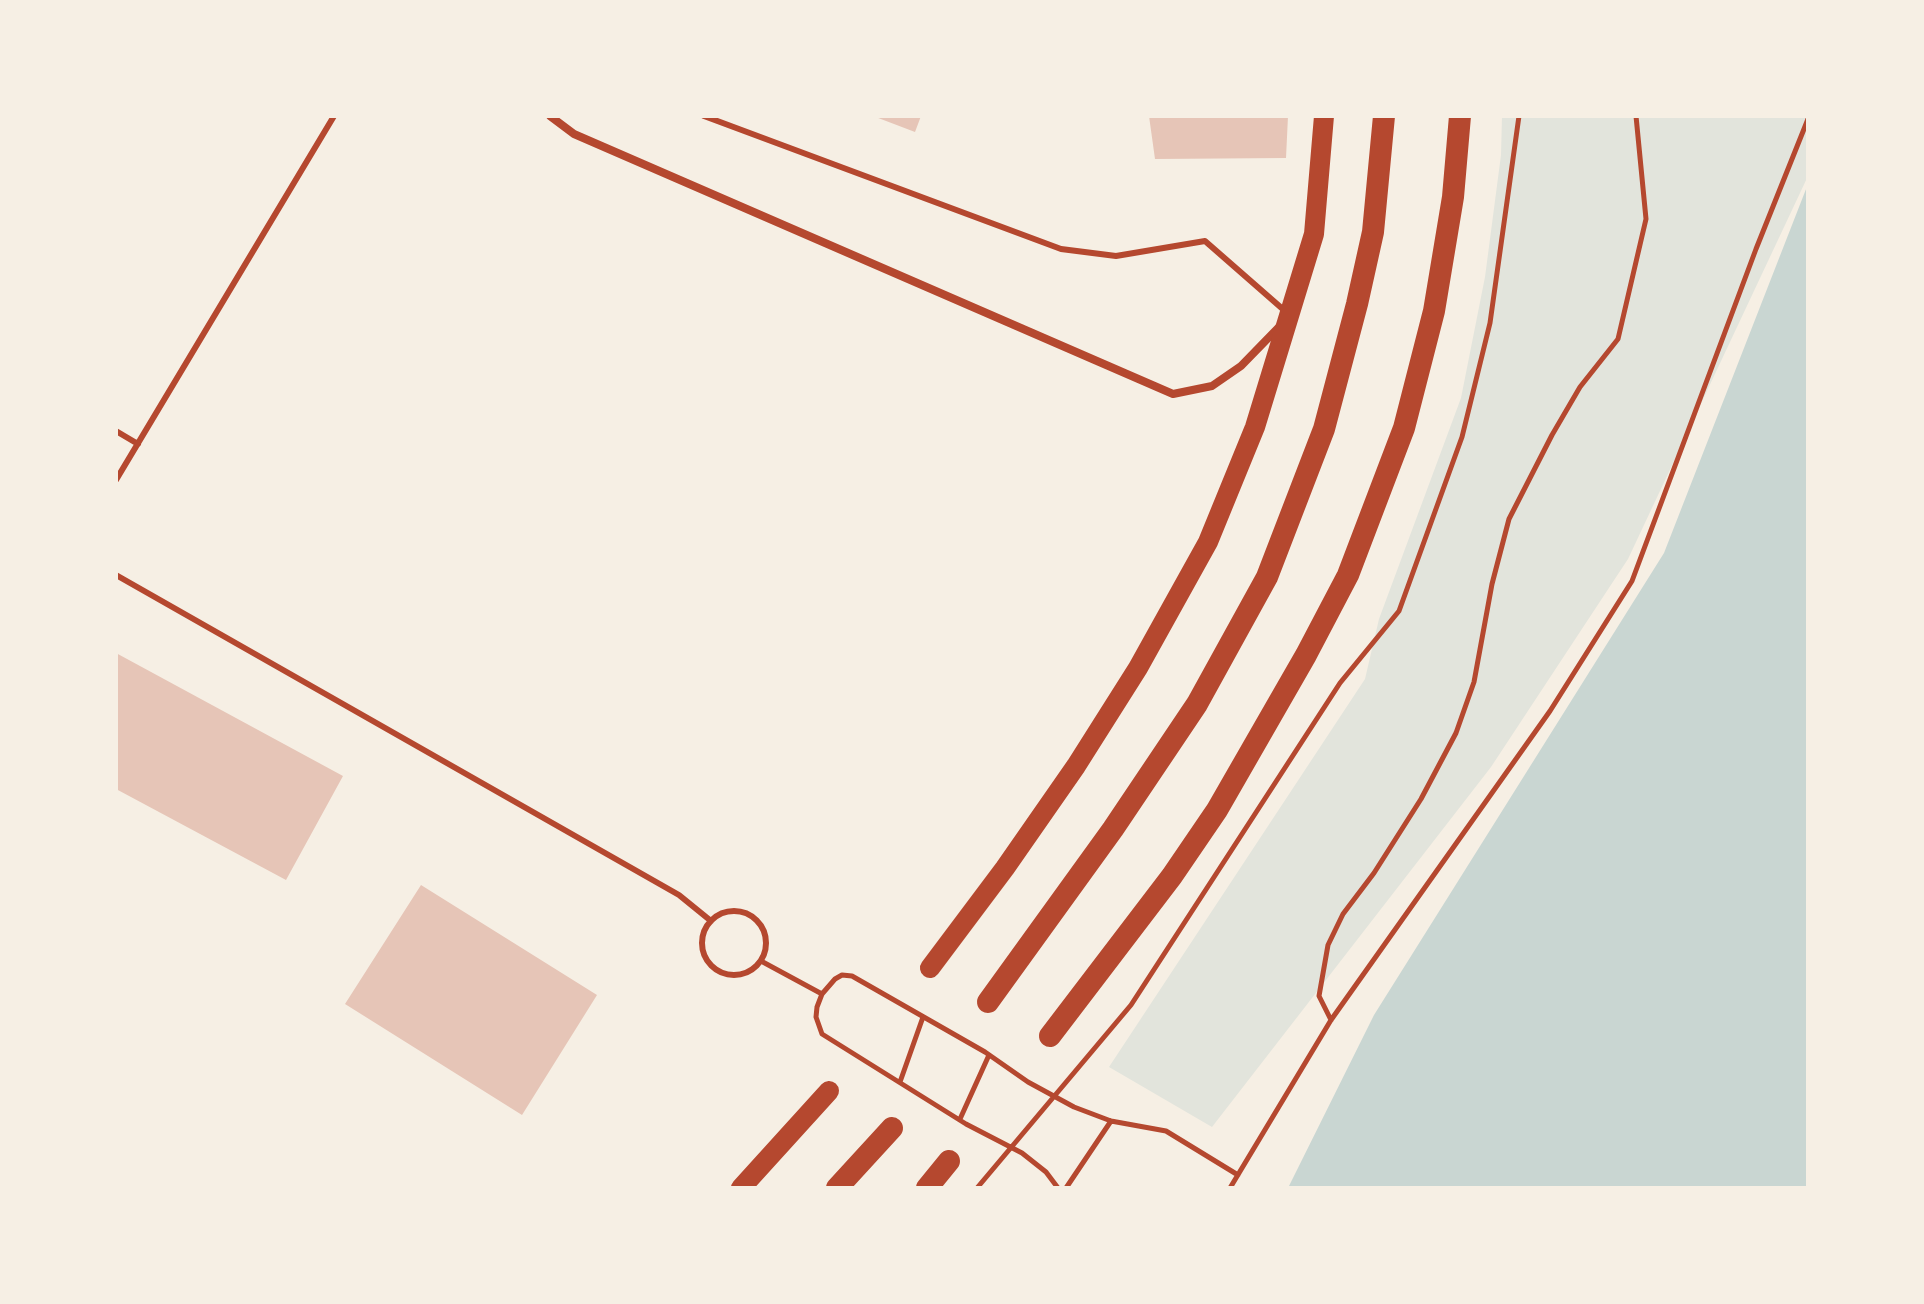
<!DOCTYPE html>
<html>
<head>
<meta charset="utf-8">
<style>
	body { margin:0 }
	#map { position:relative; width:1924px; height:1304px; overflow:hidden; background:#f6efe4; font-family:Manrope,sans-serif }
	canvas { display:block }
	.frame { position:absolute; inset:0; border:118px solid #f6efe4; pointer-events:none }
</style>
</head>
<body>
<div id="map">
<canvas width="1924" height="1304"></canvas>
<div class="frame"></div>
</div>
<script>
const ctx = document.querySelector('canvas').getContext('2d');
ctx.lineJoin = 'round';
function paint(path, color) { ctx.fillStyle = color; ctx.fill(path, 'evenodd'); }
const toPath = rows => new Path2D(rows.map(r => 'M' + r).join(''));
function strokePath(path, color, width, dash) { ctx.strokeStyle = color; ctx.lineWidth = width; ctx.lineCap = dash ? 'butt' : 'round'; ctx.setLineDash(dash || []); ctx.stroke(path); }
const green = toPath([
	[1502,116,1808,116,1808,176,1628,559,1491,767,1212,1127,1109,1067,1365,679,1379,619,1461,398,1485,277,1501,155]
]);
const water = toPath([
	[1808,184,1808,1188,1288,1188,1374,1015,1664,553]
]);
const building = toPath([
	[873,116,921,116,915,132],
	[1149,116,1288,116,1286,158,1155,159],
	[116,653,343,776,286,880,116,789],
	[421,885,597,995,522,1115,345,1004]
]);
const path = toPath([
	[761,961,822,994],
	[1331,1020,1319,996,1328,945,1343,914,1374,873,1421,799,1456,733,1474,682,1492,584,1509,519,1552,435,1580,387,1618,339,1646,219,1636,116],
	[900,1082,923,1017],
	[960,1119,989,1055],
	[977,1188,1131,1005,1340,683,1399,611,1462,437,1490,323,1519,116],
	[1058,1188,1046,1172,1022,1153,966,1124,822,1034,816,1017,817,1007,822,994,835,979,842,975,852,976,985,1052,1028,1082,1074,1107,1111,1121,1166,1131,1238,1175],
	[1066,1188,1111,1121],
	[1230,1188,1331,1020,1550,711,1632,581,1756,249,1808,119]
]);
const service = toPath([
	[704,116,1061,249,1116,256,1205,241,1285,311],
	[116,431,138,444],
	[116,480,334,116],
	[116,575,679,895,711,921],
	'702 943a32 32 0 1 1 64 0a32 32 0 1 1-64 0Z'
]);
const minor = toPath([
	[550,116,574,134,1173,394,1212,386,1241,366,1279,327]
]);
const primary = toPath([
	[930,968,1005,868,1076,766,1138,668,1208,542,1255,427,1314,234,1324,116],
	[741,1188,829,1091]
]);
const trunk = toPath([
	[988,1002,1113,829,1197,704,1267,577,1324,429,1357,304,1373,232,1384,116],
	[1050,1036,1172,876,1217,810,1306,655,1348,575,1404,428,1434,311,1453,197,1460,116],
	[837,1188,892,1128],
	[927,1188,949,1161]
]);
paint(green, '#e2e4dc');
paint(water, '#c9d6d2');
paint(building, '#e6c5b7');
strokePath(path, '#b5482f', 5);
strokePath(service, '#b5482f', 6);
strokePath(minor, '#b5482f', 8);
strokePath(primary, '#b5482f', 20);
strokePath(trunk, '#b5482f', 22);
</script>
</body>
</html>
